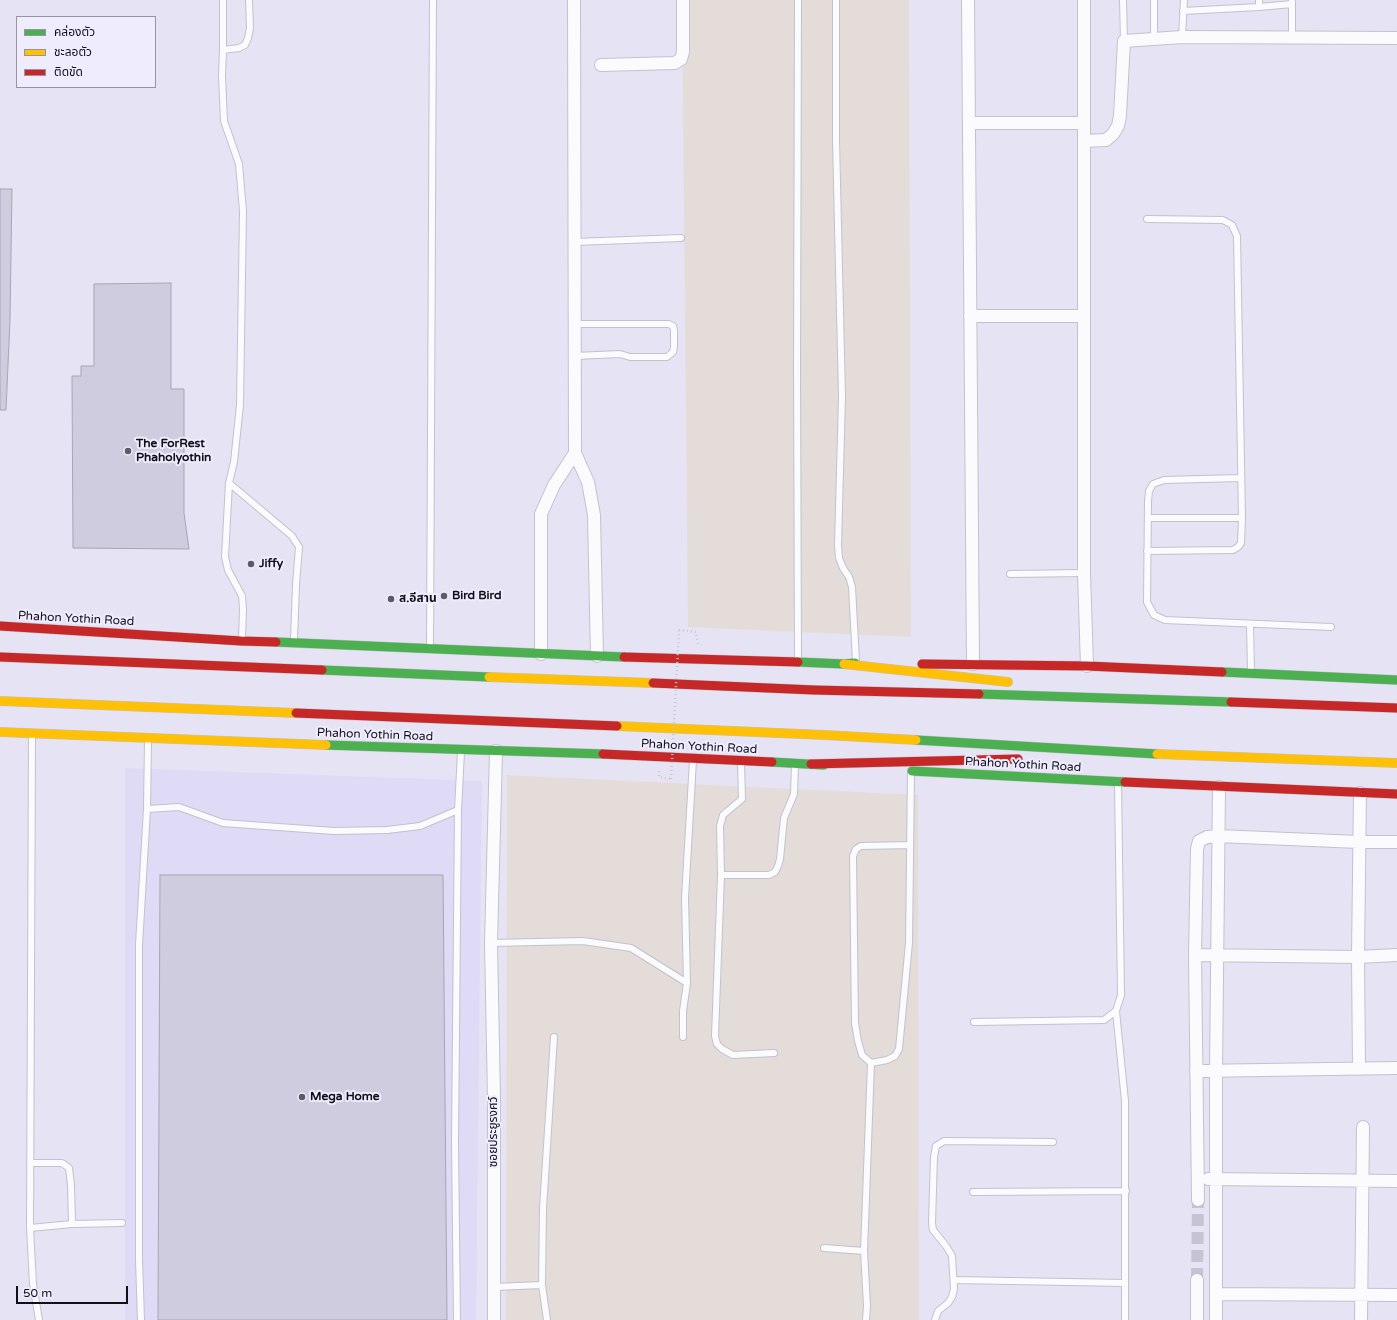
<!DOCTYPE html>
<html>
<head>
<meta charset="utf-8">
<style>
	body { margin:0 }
	#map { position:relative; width:1397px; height:1320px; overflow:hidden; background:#e6e4f4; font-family:"Varela Round","Noto Sans Thai",sans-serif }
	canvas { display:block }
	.legend { position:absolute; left:16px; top:16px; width:140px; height:72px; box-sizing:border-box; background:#efecfe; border:1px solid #9694a2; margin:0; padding:5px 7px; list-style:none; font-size:12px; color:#111019 }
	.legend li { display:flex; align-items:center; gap:8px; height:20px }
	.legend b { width:20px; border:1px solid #9694a2 }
	.scale { position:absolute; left:16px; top:1286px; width:112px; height:18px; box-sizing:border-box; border:2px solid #111019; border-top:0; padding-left:5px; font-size:12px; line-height:14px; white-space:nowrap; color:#111019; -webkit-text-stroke:3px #efecfe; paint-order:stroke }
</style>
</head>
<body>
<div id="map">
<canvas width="1397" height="1320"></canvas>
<ul class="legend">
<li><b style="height:5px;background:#4caf50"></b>คล่องตัว</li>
<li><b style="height:5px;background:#ffc107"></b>ชะลอตัว</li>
<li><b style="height:5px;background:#c62828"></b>ติดขัด</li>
</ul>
<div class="scale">50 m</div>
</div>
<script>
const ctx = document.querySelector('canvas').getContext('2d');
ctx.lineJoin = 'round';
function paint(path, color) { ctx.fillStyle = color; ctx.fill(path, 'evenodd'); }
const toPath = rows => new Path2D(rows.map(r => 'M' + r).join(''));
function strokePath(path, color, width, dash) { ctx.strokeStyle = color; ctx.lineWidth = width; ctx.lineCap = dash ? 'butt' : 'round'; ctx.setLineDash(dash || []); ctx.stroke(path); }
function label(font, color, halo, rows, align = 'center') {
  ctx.font = font + ' "Varela Round","Noto Sans Thai",sans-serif'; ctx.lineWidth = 4; ctx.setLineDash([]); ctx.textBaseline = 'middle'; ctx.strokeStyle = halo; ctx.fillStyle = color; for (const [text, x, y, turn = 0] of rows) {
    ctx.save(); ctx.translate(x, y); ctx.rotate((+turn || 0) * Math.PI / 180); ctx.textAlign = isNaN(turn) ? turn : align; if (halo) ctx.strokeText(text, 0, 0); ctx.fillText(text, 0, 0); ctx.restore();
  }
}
const built = toPath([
	[125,768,482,781,476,1320,125,1320]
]);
const industrial = toPath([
	[682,0,909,0,911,637,688,627],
	[507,775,918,795,919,1320,506,1320]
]);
const building = toPath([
	[0,189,12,189,10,320,6,410,0,410,0,189],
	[171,283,171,389,184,389,184,513,189,549,73,548,72,376,81,376,81,366,94,366,94,284,171,283],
	[160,875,443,875,447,1320,158,1320,160,875]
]);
const streetTunnel = toPath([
	[1197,1280,1198,1200]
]);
const path = toPath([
	[679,630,696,632,698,644],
	[659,771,659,777,671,779]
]);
const lane = toPath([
	[223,0,223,50,222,76,224,121,239,164,243,211,240,405,234,462,229,483,225,557,228,570,242,596,243,609,242,639],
	[798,0,797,368,798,662],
	[836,0,836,140,842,397,838,545,839,558,843,568,849,577,852,587,856,661],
	[1123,0,1124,41],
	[1154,0,1154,39],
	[1259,7,1292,4,1292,0],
	[1183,11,1259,7,1259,0],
	[1182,37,1184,0],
	[1292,38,1292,4],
	[223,50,239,48,245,45,248,38,250,28,249,0],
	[574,242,681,238],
	[575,356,620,354,630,357,667,357,673,352,674,347,674,330,673,326,669,324,575,324],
	[1241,478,1164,480,1153,484,1149,491,1148,501,1147,602,1154,615,1165,620,1331,627],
	[229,483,292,536,299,547,296,585,294,640],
	[1148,518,1242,518],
	[1147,551,1233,550,1238,547,1241,543,1242,518,1237,236,1232,225,1223,220,1147,219],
	[1010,574,1084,573],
	[1250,624,1251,672],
	[430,647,433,0],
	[32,735,30,1228,33,1284,39,1320],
	[741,762,742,799,723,815,720,826,721,875,769,875,775,872,778,866,780,859,784,818,794,794,795,764],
	[147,809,179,807,223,823,334,831,387,830,420,826,458,810],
	[721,875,715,1036,717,1044,722,1049,733,1055,774,1053],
	[491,943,583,941,631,948,687,983],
	[1116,1011,1125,1101,1125,1320],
	[974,1022,1104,1020,1116,1011,1121,995,1118,784],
	[683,1037,683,1011,687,983,685,898,693,760],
	[871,1063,887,1060,895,1056,899,1049,909,943,911,772],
	[30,1163,62,1163,69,1168,71,1185,72,1224],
	[973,1192,1126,1191],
	[30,1228,72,1224,122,1223],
	[824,1248,864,1251],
	[954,1280,1125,1283],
	[494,1287,542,1285],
	[141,1320,139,1260,139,945,147,809,148,740],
	[457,1320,455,1142,458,810,461,752],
	[547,1320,542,1285,543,1208,554,1037],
	[866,1320,867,1306,864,1251,871,1063,862,1055,858,1041,855,1023,853,856,856,849,861,846,910,845],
	[935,1320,938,1311,948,1303,952,1297,954,1289,952,1256,946,1246,933,1230,932,1223,934,1157,936,1146,944,1141,1053,1142]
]);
const street = toPath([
	[574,0,575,453,588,482,594,515,597,656],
	[968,0,973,664],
	[1084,0,1084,573,1087,666],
	[601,65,675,63,681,59,683,52,683,0],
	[969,123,1084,123],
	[1084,141,1106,140,1113,134,1118,126,1120,116,1124,41,1182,37,1397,38],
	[970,316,1084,316],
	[541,654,541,514,554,485,575,453],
	[1195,955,1358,957,1397,955],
	[1359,1069,1358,957,1360,793],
	[1196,1071,1397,1068],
	[1208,1179,1397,1181],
	[1198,1200,1195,955,1197,849,1199,841,1207,837,1218,836,1359,842,1397,842],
	[1216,1294,1397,1295],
	[494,1320,494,1098,491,943,496,751],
	[1197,1320,1197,1280],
	[1216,1320,1216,1070,1219,787],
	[1361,1320,1363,1127]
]);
const fast = toPath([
	[276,642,624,657],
	[798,662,844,664,855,663],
	[322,670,489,677],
	[1222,672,1397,680],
	[979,694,1231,702],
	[916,740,1157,754],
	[326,745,603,754],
	[772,762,824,765],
	[912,771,1125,782]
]);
const slow = toPath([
	[844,664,1008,682],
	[489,677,653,683],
	[0,701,296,713],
	[617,726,825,735,916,740],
	[0,732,326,745],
	[1157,754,1397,763]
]);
const jam = toPath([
	[0,626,241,641,276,642],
	[0,657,322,670],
	[624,657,798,662],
	[922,664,1087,666,1222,672],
	[653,683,814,690,979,694],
	[1231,702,1397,708],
	[296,713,617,726],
	[603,754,772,762],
	[811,764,1018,759],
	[1125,782,1397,794]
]);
const pathBridge = toPath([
	[671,779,679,630]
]);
const markers = [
	[128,451,4,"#5c5a66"],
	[251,564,4,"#5c5a66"],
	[444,596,4,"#5c5a66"],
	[391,599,4,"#5c5a66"],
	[302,1097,4,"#5c5a66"]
];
const poiNames = [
	["The ForRest",136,444],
	["Phaholyothin",136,458],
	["Jiffy",259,564],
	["Bird Bird",452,596],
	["ส.อีสาน",399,599],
	["Mega Home",310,1097]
];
const streetNames = [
	["Phahon Yothin Road",76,619,3],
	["Phahon Yothin Road",375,735,2],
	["Phahon Yothin Road",699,747,3],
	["Phahon Yothin Road",1023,765,3],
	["ซอยประยูรงศว์",494,1132,-90]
];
paint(built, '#dfdaf6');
paint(industrial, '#e4dcd8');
paint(building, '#cfccdf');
strokePath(building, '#a7a5b1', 1);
strokePath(streetTunnel, '#c6c4d3', 12, [12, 6]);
strokePath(lane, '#c3c1ce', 8);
strokePath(street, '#c3c1ce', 14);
strokePath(fast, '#c3c1ce', 10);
strokePath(slow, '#c3c1ce', 10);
strokePath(jam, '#c3c1ce', 10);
strokePath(path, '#cac8ce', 2.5, [1, 3]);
strokePath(lane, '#fbfbfd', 6);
strokePath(street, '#fbfbfd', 12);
strokePath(fast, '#4caf50', 9);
strokePath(slow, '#ffc107', 9);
strokePath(jam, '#c62828', 9);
strokePath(pathBridge, '#cac8ce', 2.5, [1, 3]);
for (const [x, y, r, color] of markers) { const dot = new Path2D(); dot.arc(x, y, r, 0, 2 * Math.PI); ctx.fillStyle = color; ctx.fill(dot); strokePath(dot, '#efecfe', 1.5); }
label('bold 12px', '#111019', '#efecfe', poiNames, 'left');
label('12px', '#111019', '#efecfe', streetNames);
</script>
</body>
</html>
